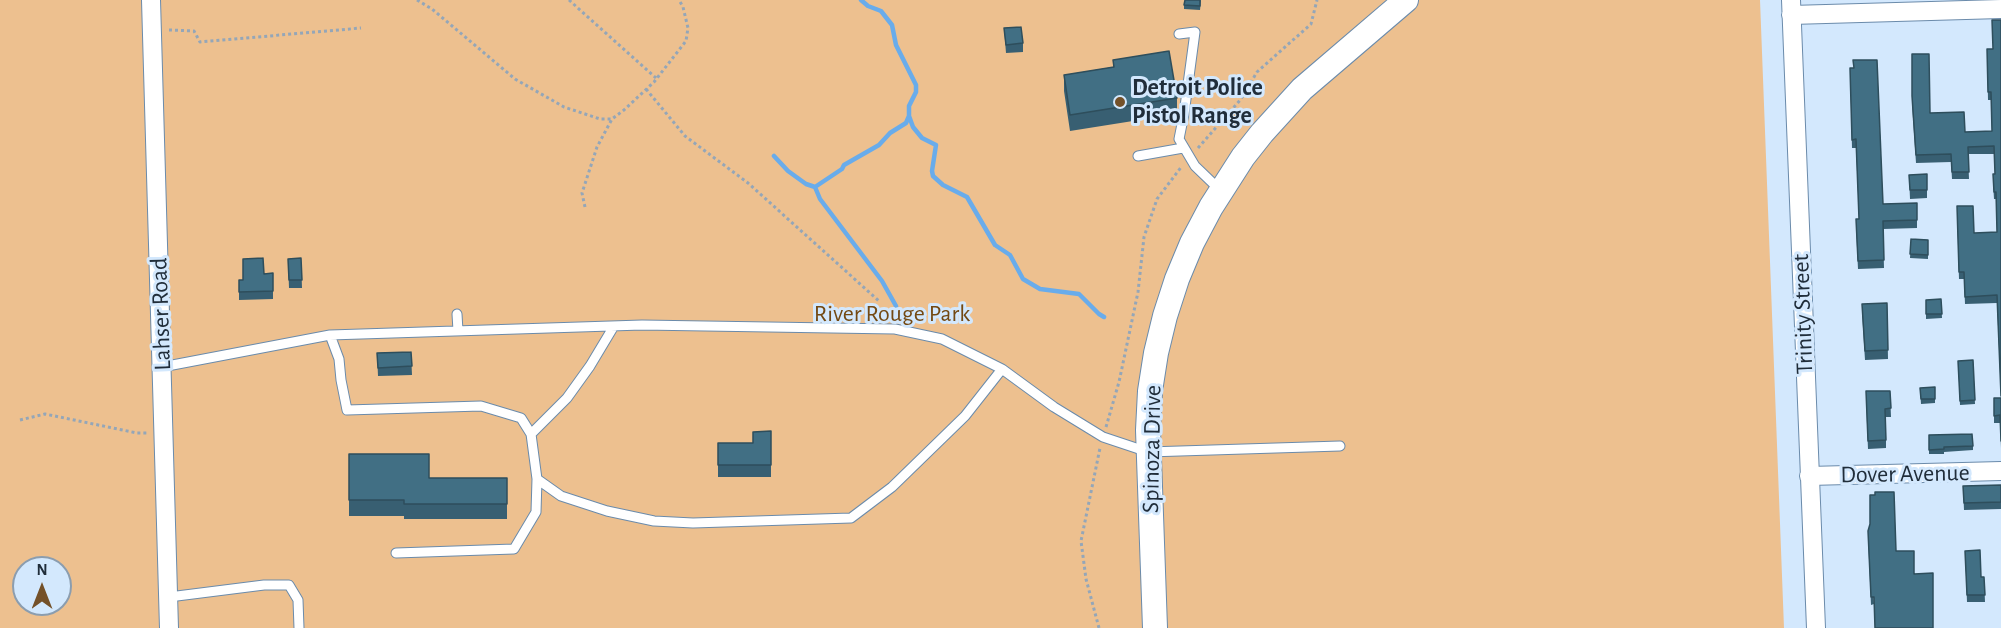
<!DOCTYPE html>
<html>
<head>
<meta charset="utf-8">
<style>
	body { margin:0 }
	#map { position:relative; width:2001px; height:628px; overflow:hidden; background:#d3e8fd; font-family:"Alegreya Sans",sans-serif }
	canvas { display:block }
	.north { position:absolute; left:12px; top:556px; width:60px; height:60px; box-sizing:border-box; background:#d3e8fd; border:2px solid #8b9daf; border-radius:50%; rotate:0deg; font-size:16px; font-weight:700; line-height:24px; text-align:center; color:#202d3a }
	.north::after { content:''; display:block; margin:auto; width:21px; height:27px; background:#745129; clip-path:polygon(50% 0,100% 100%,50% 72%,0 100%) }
</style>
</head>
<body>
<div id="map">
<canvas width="2001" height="628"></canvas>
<div class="north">N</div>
</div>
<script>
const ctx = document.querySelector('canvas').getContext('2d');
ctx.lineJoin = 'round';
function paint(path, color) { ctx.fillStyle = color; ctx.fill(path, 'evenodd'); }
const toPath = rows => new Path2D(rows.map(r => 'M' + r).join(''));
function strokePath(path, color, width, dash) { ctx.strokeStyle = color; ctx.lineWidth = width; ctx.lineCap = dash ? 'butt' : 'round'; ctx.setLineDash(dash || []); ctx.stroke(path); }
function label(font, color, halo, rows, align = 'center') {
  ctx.font = font + ' "Alegreya Sans",sans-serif'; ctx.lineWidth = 6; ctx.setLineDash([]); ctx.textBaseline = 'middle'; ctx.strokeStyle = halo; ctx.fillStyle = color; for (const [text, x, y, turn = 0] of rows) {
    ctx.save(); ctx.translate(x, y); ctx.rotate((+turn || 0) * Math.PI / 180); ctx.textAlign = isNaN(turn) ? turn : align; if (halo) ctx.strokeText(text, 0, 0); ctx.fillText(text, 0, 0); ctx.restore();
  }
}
const green = toPath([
	[0,0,1760,0,1784,628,0,628],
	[24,568,60,568,60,604,24,604]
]);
const stream = toPath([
	[861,0,868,6,881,11,892,25,896,45,916,85,916,92,909,106,909,116,913,127,922,138,936,145,932,171,933,176,943,185,967,197,995,245,1010,255,1023,279,1040,289,1079,294,1099,314,1104,317],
	[774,156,788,171,806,184,815,187,820,199,882,281,896,306],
	[815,187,842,169,844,165,879,145,890,133,906,123,909,116]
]);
const path = toPath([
	[417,0,432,9,515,79,564,107,600,119,612,119,624,110,654,82,686,41,688,28,683,7,679,0],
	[569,0,656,78],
	[169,30,194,31,200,42,361,28],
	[646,89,685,136,748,183,879,301],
	[1198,148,1241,99,1257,72,1311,24,1317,0],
	[585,207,582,193,597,147,612,119],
	[20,420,45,414,137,433,149,433],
	[1106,427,1119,382,1138,292,1144,237,1157,199,1182,166],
	[1099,628,1086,579,1081,541,1100,448]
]);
const service = toPath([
	[1179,34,1195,32,1184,114,1179,139,1195,166,1221,191],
	[1138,156,1183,148],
	[457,314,458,331],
	[330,335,339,359,341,380,347,410,481,406,521,418,531,434,537,479,561,496,607,511,654,521,693,523,851,518,892,487,965,416,1002,369],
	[162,367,330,335,642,325,895,329,942,339,1002,369,1054,407,1103,437,1148,452,1340,446],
	[531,434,567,398,590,366,614,326],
	[396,553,514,549,536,512,537,479],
	[169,597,264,585,289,585,298,600,299,628]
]);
const minor = toPath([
	[151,0,169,628],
	[1791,0,1816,628],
	[1791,15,2001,9],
	[1809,476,2001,471]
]);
const tertiary = toPath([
	[1155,628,1148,430,1150,391,1156,353,1165,316,1177,279,1192,243,1211,207,1243,157,1262,133,1302,89,1406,0]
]);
const wall = toPath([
	[1201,0,1200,10,1184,9,1184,5],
	[2001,20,2001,448,2000,423,1994,423,1994,405,2001,398,1997,303,1965,304,1964,279,1959,279,1957,213,1974,233,1997,232,1996,199,1994,199,1993,182,1995,174,1994,154,1968,154,1969,179,1952,179,1951,162,1916,163,1912,104,1912,54,1930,113,1965,132,1992,131,1991,100,1988,100,1987,49,1993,49],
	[1004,28,1023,43,1023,52,1006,53],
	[1113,60,1177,98,1177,114,1070,131,1064,91,1064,75,1113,67],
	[1850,68,1883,204,1917,203,1917,228,1883,229,1884,268,1858,269,1856,227,1859,219,1856,148,1852,148],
	[1927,174,1927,198,1910,199,1909,175],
	[1911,239,1928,240,1928,259,1910,258],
	[301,258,302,288,289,288,288,259],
	[273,273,273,299,239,300,239,280,243,280,264,274],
	[1941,299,1942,318,1926,319,1926,300],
	[1887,303,1888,359,1865,360,1862,312],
	[411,352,412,375,378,376,377,353],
	[1973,360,1975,404,1960,405,1958,361],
	[1935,387,1935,403,1921,404,1920,388],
	[1890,391,1891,417,1886,417,1886,448,1868,449,1866,400],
	[771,431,771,477,718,477,718,443,753,443],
	[1929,435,1973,446,1973,450,1944,452,1944,454,1929,454],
	[349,454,429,478,507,478,507,519,404,519,404,516,349,516],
	[2001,485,2001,509,1964,510,1963,486],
	[1870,524,1874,604,1871,605,1868,538],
	[1965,551,1981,577,1984,577,1985,602,1967,602]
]);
const building = toPath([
	[1185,0,1200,0,1200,6,1184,5,1185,0],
	[1992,20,2001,20,2001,396,1997,295,1965,297,1964,272,1959,272,1957,206,1973,206,1974,233,1997,232,1996,192,1994,192,1993,174,1995,174,1994,146,1968,147,1969,172,1952,172,1951,154,1916,155,1912,96,1912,54,1929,54,1930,113,1964,112,1965,132,1992,131,1991,92,1988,92,1987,49,1993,49,1992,20],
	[1021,27,1023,43,1006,45,1004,28,1021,27],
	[1169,51,1177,98,1070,115,1064,75,1114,67,1113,60,1169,51],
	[1853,60,1877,60,1883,204,1917,203,1917,220,1883,221,1884,260,1858,261,1856,219,1859,219,1856,139,1852,140,1850,68,1854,68,1853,60],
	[1927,174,1927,190,1910,190,1909,175,1927,174],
	[1911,239,1928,240,1928,255,1910,254,1911,239],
	[263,258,264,274,273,273,273,291,239,292,239,280,243,280,243,259,263,258],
	[301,258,302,280,289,280,288,259,301,258],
	[1941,299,1942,314,1926,314,1926,300,1941,299],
	[1887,303,1888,350,1865,351,1862,304,1887,303],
	[411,352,412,366,378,368,377,353,411,352],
	[1973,360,1975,400,1960,401,1958,361,1973,360],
	[1935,387,1935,399,1921,399,1920,388,1935,387],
	[1866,391,1890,391,1891,408,1885,409,1886,440,1868,441,1866,391],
	[1994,398,2001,398,2001,441,2000,415,1994,416,1994,398],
	[771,431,771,465,718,465,718,443,753,443,753,432,771,431],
	[1972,434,1973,446,1944,447,1944,449,1929,450,1929,435,1972,434],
	[349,454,429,454,429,478,507,478,507,504,404,504,404,500,349,500,349,454],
	[2001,485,2001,502,1964,503,1963,486,2001,485],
	[1875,492,1894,492,1896,551,1914,551,1914,574,1933,573,1933,628,1875,628,1874,597,1871,597,1868,531,1870,524,1870,495,1875,495,1875,492],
	[1980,550,1981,577,1984,577,1985,595,1967,595,1965,551,1980,550]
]);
const markers = [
	[1120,102,6,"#745129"]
];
const poiNames = [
	["Detroit Police",1132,88],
	["Pistol Range",1132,116]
];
const streetNames = [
	["Lahser Road",161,314,-92],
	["Trinity Street",1803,314,-92],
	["Spinoza Drive",1152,449,-89],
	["Dover Avenue",1905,474,-1]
];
const parkNames = [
	["River Rouge Park",892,314]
];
paint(green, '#edc08f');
strokePath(stream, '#69aceb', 4.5);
strokePath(service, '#6b8bab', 11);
strokePath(minor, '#6b8bab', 20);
strokePath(tertiary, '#6b8bab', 26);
strokePath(path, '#94a6b8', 3, [3, 3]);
strokePath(service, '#fff', 9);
strokePath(minor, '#fff', 18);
strokePath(tertiary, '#fff', 24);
paint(wall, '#385f72');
paint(building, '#416f84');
strokePath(building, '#2e4e5c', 1.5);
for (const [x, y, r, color] of markers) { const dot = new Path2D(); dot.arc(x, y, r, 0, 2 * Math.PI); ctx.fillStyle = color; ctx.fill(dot); strokePath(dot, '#d3e8fd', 2); }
label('bold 24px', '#202d3a', '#d3e8fd', poiNames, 'left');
label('24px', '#202d3a', '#d3e8fd', streetNames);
label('24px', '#734913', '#d3e8fd', parkNames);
</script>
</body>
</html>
